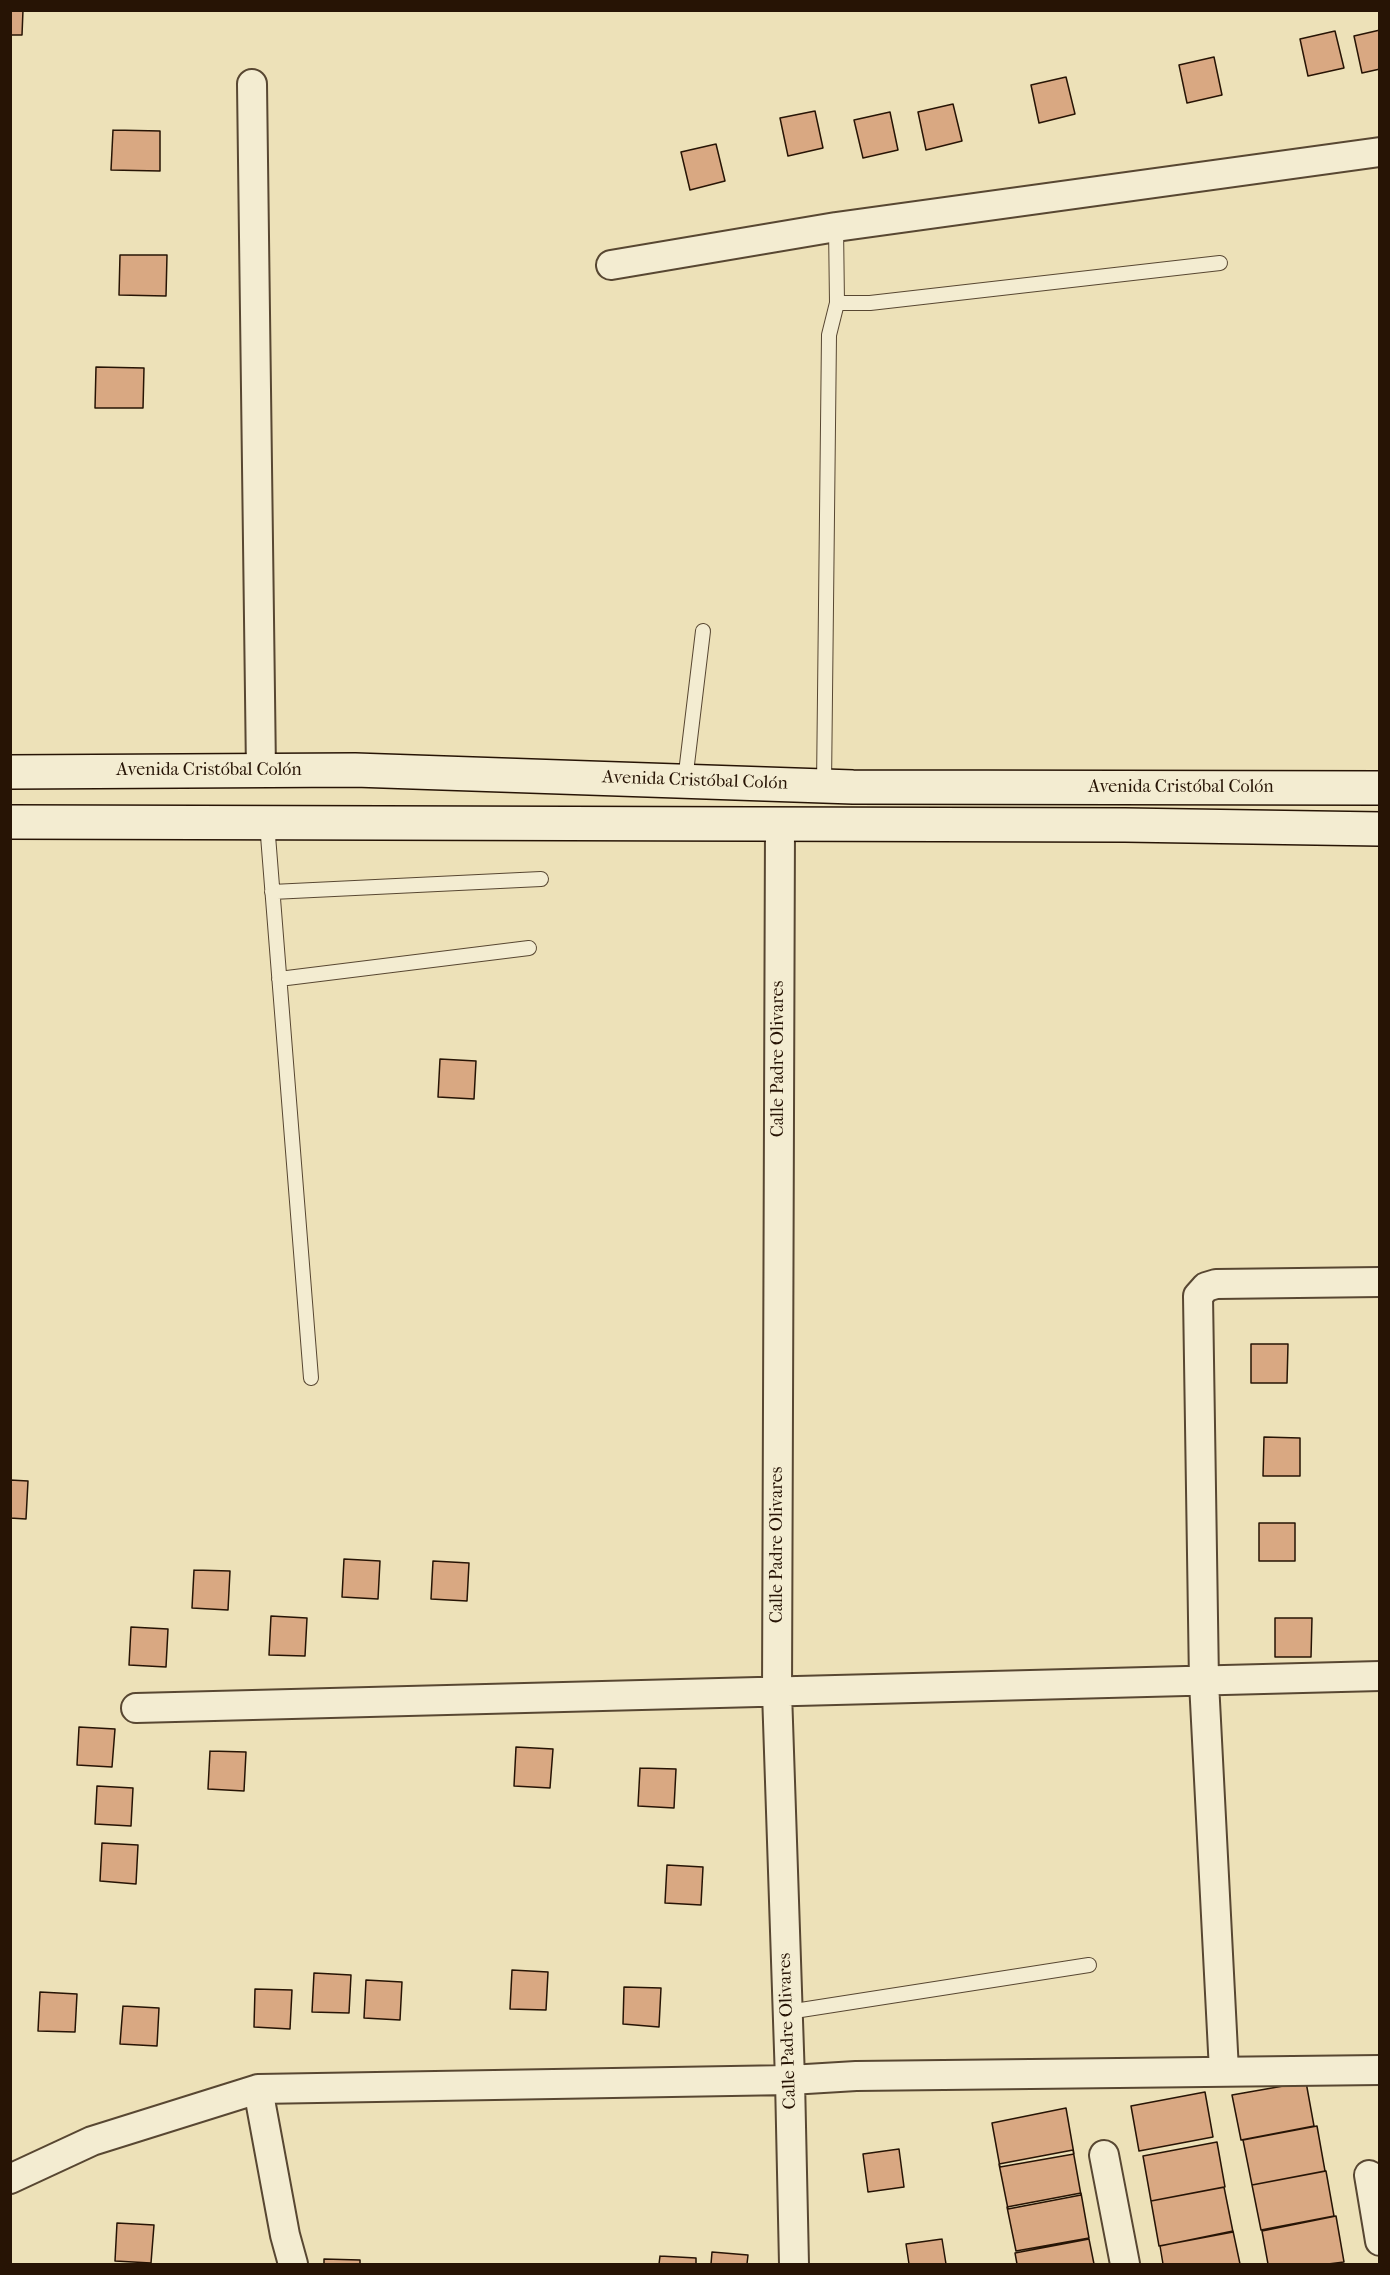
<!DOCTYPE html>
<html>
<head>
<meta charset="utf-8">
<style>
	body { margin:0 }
	#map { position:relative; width:1390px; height:2275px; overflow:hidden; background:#ede1b8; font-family:"IM FELL French Canon",serif }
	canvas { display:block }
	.frame { position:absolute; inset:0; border:12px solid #271405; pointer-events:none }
</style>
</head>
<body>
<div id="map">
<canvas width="1390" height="2275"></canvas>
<div class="frame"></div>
</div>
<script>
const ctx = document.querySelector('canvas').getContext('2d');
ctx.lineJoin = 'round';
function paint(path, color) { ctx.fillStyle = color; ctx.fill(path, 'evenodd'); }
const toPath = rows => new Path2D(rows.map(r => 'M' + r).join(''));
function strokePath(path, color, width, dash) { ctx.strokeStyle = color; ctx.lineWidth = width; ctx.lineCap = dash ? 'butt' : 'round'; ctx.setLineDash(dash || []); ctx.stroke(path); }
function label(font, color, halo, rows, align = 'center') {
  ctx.font = font + ' "IM FELL French Canon",serif'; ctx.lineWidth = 4.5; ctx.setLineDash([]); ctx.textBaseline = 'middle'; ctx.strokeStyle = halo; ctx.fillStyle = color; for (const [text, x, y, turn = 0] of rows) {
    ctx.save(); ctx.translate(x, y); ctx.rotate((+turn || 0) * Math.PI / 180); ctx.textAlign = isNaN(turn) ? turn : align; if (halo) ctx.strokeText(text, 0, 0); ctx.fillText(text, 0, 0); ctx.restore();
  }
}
const building = toPath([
	[10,10,23,10,22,35,10,35,10,10],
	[1380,30,1380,69,1362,73,1354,36,1380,30],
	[1335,31,1344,68,1308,76,1300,39,1335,31],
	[1214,57,1222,95,1187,103,1179,65,1214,57],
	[1066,77,1075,114,1039,123,1031,85,1066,77],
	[953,104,962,141,926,150,918,112,953,104],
	[815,111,823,148,788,156,780,118,815,111],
	[890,112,898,150,863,158,854,120,890,112],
	[113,130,160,131,160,171,111,170,113,130],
	[716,144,725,181,690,190,681,152,716,144],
	[120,255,167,255,166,296,119,295,120,255],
	[96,367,144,368,143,408,95,408,96,367],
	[440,1059,476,1061,474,1099,438,1097,440,1059],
	[1251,1344,1288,1344,1287,1383,1251,1383,1251,1344],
	[1264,1437,1300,1438,1300,1476,1263,1476,1264,1437],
	[10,1480,28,1481,26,1519,10,1518,10,1480],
	[1259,1523,1295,1523,1295,1561,1259,1561,1259,1523],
	[344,1559,380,1561,378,1599,342,1597,344,1559],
	[433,1561,469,1563,467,1601,431,1599,433,1561],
	[194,1570,230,1571,228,1610,192,1608,194,1570],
	[271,1616,307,1618,305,1656,269,1655,271,1616],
	[1275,1618,1312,1618,1311,1657,1275,1657,1275,1618],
	[131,1627,168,1629,166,1667,129,1665,131,1627],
	[79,1727,115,1729,112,1767,77,1765,79,1727],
	[516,1747,553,1749,550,1788,514,1786,516,1747],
	[210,1751,246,1752,244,1791,208,1789,210,1751],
	[640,1768,676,1769,674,1808,638,1806,640,1768],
	[97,1786,133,1788,131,1826,95,1824,97,1786],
	[102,1843,138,1845,136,1884,100,1881,102,1843],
	[667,1865,703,1867,701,1905,665,1903,667,1865],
	[512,1970,548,1972,546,2010,510,2009,512,1970],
	[314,1973,351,1975,349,2013,312,2012,314,1973],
	[366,1980,402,1982,400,2020,364,2018,366,1980],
	[624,1987,661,1988,659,2027,623,2024,624,1987],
	[255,1989,292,1990,290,2029,254,2027,255,1989],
	[40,1992,77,1994,75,2032,38,2031,40,1992],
	[123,2006,159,2008,157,2046,120,2044,123,2006],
	[1306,2082,1314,2126,1241,2140,1232,2095,1306,2082],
	[1205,2092,1213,2137,1139,2151,1131,2106,1205,2092],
	[1066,2108,1074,2154,1000,2167,992,2123,1066,2108],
	[1317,2126,1325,2171,1252,2185,1243,2140,1317,2126],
	[1217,2142,1225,2187,1151,2201,1143,2156,1217,2142],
	[899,2149,904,2187,868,2192,863,2154,899,2149],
	[1073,2150,1081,2195,1008,2209,999,2164,1073,2150],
	[1326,2171,1334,2216,1261,2230,1252,2185,1326,2171],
	[1224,2187,1233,2232,1159,2246,1151,2201,1224,2187],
	[1081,2193,1089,2238,1016,2251,1007,2207,1081,2193],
	[1336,2216,1344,2262,1328,2264,1268,2264,1262,2231,1336,2216],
	[117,2223,154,2225,151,2263,115,2261,117,2223],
	[1233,2231,1240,2264,1163,2264,1160,2246,1233,2231],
	[942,2239,946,2264,909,2264,906,2244,942,2239],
	[1089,2239,1094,2264,1017,2264,1015,2253,1089,2239],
	[712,2252,748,2255,747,2264,711,2264,712,2252],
	[660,2256,696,2258,696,2264,659,2264,660,2256],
	[324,2259,360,2260,360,2264,324,2264,324,2259]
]);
const lane = toPath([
	[836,227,837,303],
	[685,781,703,631],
	[824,785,829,335,837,303,870,303,1220,263],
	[267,823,311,1378],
	[272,892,541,879],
	[279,979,529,948],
	[788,2012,1089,1965]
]);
const street = toPath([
	[252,84,261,771],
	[611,265,836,227,1380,152],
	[780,825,777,1692,790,2080,794,2264],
	[136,1708,1380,1676],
	[1224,2071,1204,1682,1198,1296,1206,1287,1216,1284,1380,1282],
	[258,2089,285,2235,293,2264],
	[1104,2155,1125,2264],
	[1369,2175,1380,2241],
	[10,2179,92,2141,258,2089,790,2080,856,2076,1380,2070]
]);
const secondary = toPath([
	[10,772,355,770,853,787,1380,788],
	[10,822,1125,825,1380,829]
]);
const streetNames = [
	["Avenida Cristóbal Colón",209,771],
	["Avenida Cristóbal Colón",695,781,2],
	["Avenida Cristóbal Colón",1181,788],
	["Calle Padre Olivares",779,1059,-90],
	["Calle Padre Olivares",778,1545,-90],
	["Calle Padre Olivares",788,2031,-92]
];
paint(building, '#d9a882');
strokePath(building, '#271405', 1.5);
strokePath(lane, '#584732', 16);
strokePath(street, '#584732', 32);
strokePath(secondary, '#271405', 36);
strokePath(lane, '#f3ecd1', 14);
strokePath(street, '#f3ecd1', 28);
strokePath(secondary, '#f3ecd1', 33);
label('18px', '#271405', '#f3ecd1', streetNames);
</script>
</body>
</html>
